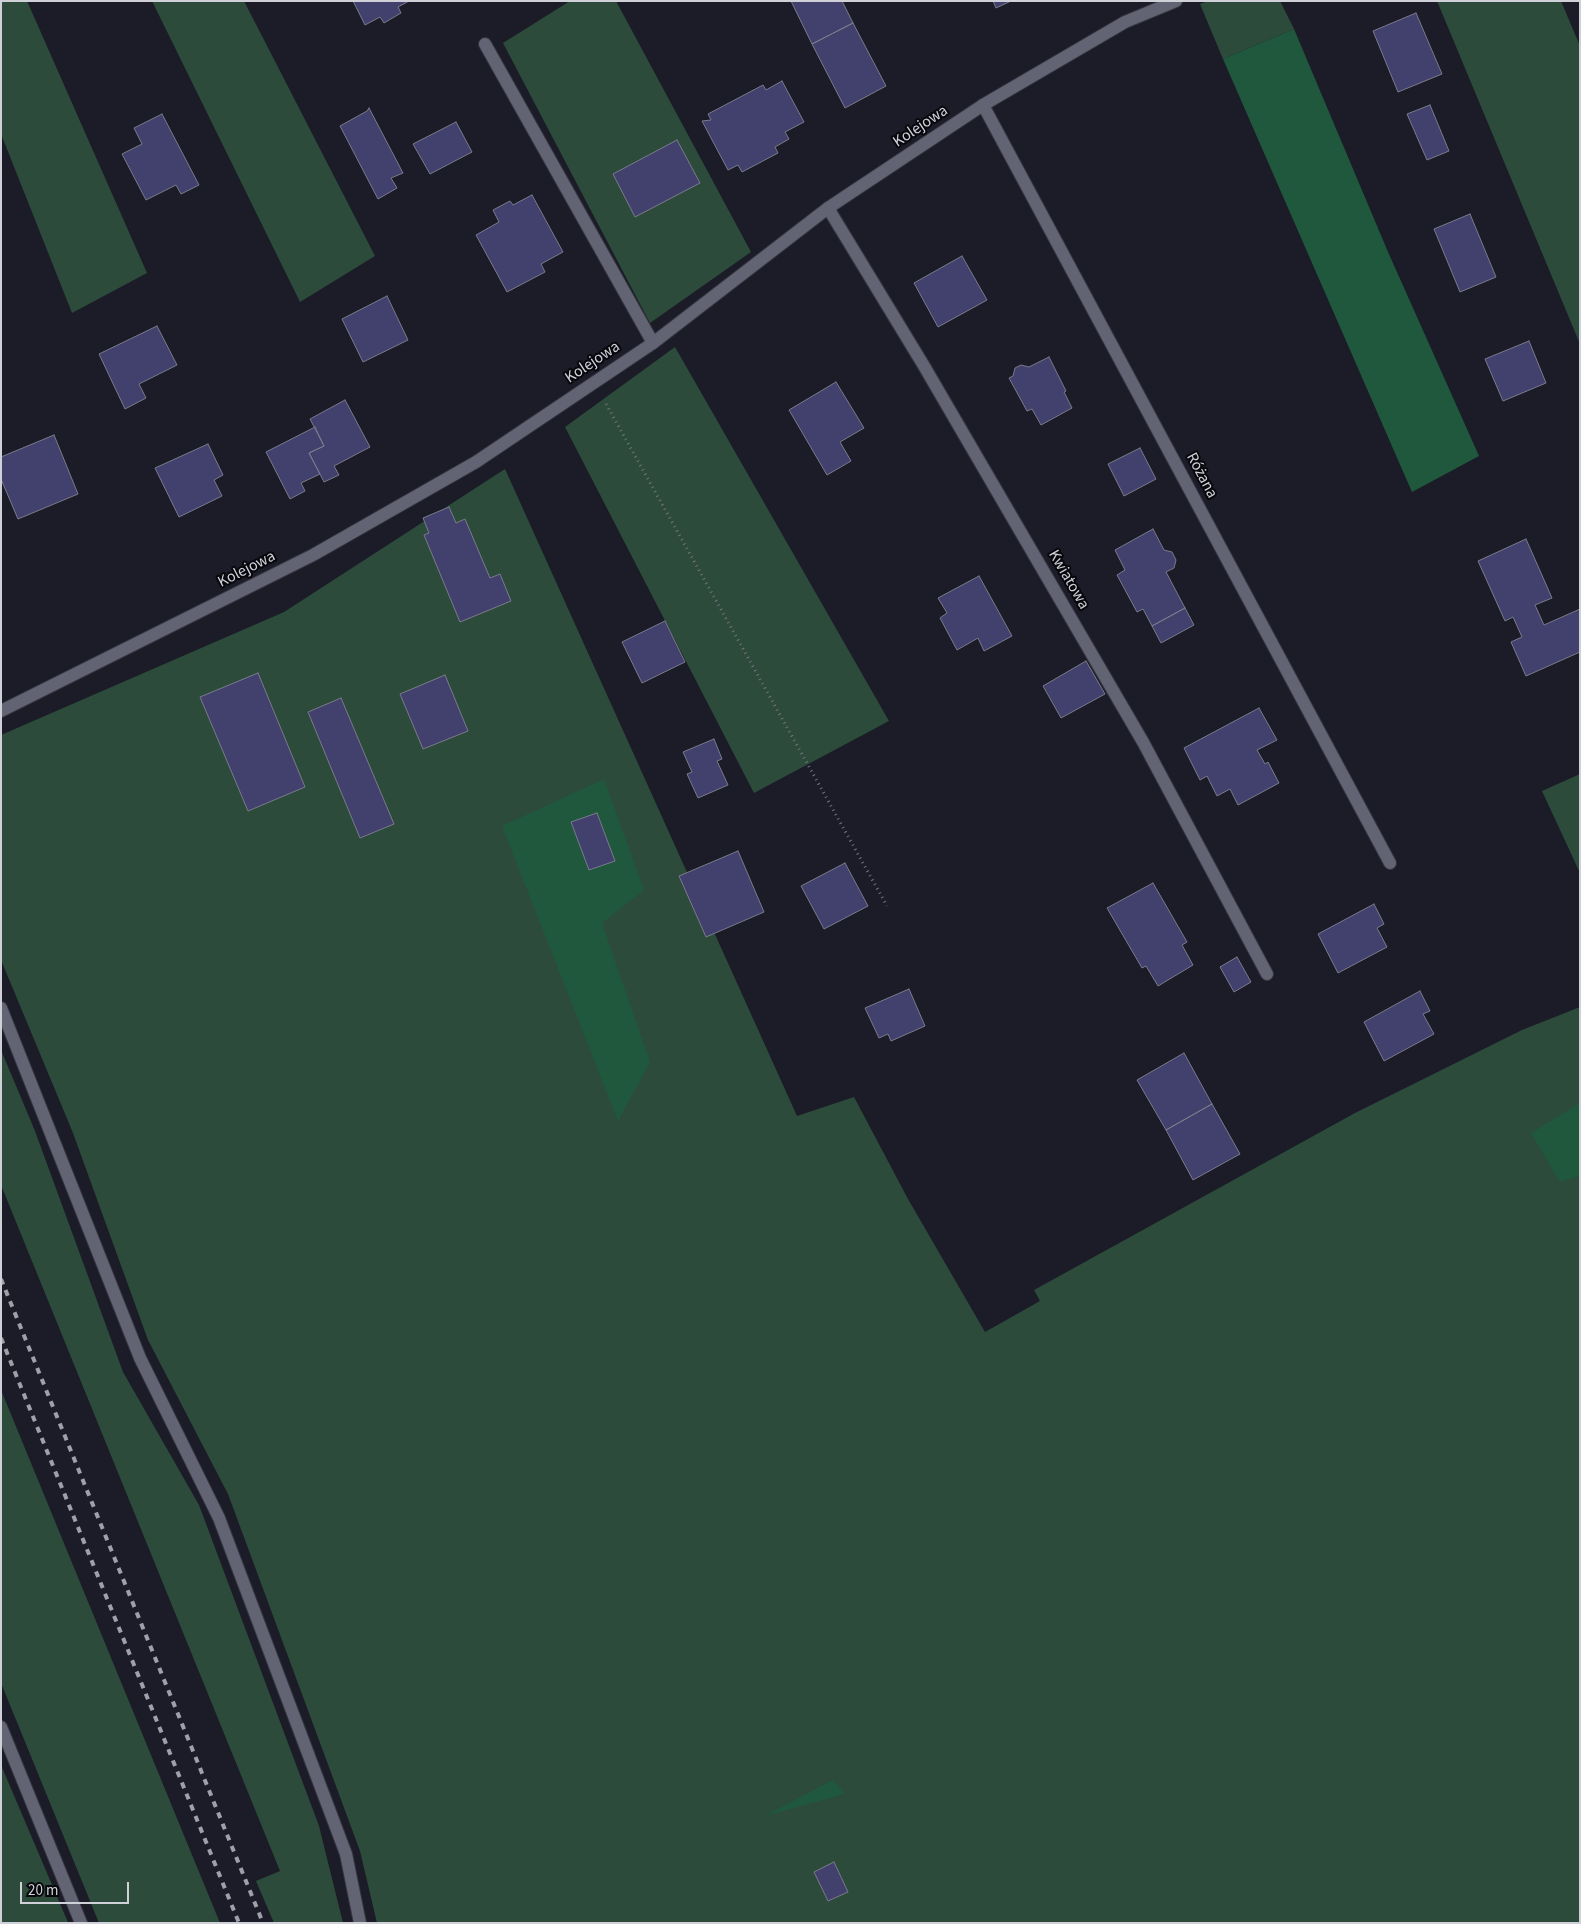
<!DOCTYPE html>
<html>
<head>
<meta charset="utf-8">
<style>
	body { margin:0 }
	#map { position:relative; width:1581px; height:1924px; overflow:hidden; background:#1b1c28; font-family:"Source Sans 3",sans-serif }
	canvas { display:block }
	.frame { position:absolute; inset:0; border:2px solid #d0d0d9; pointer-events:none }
	.scale { position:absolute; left:20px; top:1882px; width:109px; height:22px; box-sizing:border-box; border:2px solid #d0d0d9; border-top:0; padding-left:6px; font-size:15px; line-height:18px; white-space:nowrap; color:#d0d0d9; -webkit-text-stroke:4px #07070c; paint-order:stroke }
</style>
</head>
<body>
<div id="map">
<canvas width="1581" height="1924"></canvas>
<div class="frame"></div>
<div class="scale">20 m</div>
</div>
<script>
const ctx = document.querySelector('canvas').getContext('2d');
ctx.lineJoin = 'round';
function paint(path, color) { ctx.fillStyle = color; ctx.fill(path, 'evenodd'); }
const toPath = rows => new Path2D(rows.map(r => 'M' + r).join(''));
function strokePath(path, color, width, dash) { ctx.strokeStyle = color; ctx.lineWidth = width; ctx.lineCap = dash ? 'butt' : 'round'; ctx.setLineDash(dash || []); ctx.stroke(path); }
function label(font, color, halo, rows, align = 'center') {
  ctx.font = font + ' "Source Sans 3",sans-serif'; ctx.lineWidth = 4; ctx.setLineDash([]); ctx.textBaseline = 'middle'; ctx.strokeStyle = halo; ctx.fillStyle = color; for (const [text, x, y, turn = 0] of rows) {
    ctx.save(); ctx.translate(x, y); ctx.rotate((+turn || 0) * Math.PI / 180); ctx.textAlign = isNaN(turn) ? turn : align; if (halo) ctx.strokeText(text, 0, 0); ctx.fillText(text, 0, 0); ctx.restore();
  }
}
const green = toPath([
	[1,1,27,1,147,273,72,313,1,134],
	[152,1,244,1,375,256,300,302],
	[570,1,616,1,751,252,650,323,503,43],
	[1208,1,1280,1,1294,29,1223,59,1200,4],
	[1437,1,1561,1,1580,46,1580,344],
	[675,347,889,721,754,793,565,427],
	[505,469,797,1116,854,1097,908,1199,985,1332,1040,1301,1034,1290,1355,1113,1522,1030,1580,1007,1580,1923,377,1923,360,1851,228,1494,148,1340,73,1133,1,960,1,735,284,612],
	[1580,774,1580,873,1542,791],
	[1,1050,35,1131,123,1372,199,1505,319,1826,343,1923,274,1923,256,1881,280,1871,1,1185],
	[1,1390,220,1923,99,1923,1,1683],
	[1,1765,67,1920,68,1923,1,1923]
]);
const forest = toPath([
	[1294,29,1388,252,1479,456,1412,492,1223,59],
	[604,779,644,890,602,923,650,1062,618,1121,502,826],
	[1580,1103,1580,1176,1560,1182,1531,1133],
	[833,1780,845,1794,765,1816,802,1796]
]);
const building = toPath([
	[353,1,409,1,398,7,401,13,384,23,380,17,365,25,353,1],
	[791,1,842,1,853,23,812,44,791,1],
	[993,1,1011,1,996,8,993,1],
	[1416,13,1442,74,1398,92,1373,31,1416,13],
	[853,23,886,86,845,108,812,44,853,23],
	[782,81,804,122,785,132,789,139,775,147,778,153,742,172,738,165,728,170,702,121,711,120,708,114,763,85,766,90,782,81],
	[1430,105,1449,151,1427,160,1407,114,1430,105],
	[369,108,403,173,391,178,397,188,378,199,340,126,367,111,369,108],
	[162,114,199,185,181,194,176,185,146,200,122,154,142,144,134,128,162,114],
	[456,122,472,152,430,174,413,144,456,122],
	[677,140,700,183,635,217,613,174,677,140],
	[532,195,563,252,541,264,545,272,507,292,476,235,499,222,493,210,510,201,513,205,532,195],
	[1470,214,1496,277,1460,292,1434,229,1470,214],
	[962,256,987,300,938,327,914,283,962,256],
	[387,296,408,340,363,362,342,319,387,296],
	[157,326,177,365,139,384,146,398,125,409,99,354,157,326],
	[1529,341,1546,383,1503,401,1485,359,1529,341],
	[1049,357,1066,391,1064,392,1072,408,1041,425,1032,409,1027,411,1009,378,1013,376,1015,368,1021,365,1029,367,1049,357],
	[836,382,864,428,840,442,851,461,827,475,789,410,836,382],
	[345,400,370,447,334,466,339,475,324,482,309,453,324,446,310,419,345,400],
	[315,427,324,446,309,453,320,474,301,483,305,491,290,499,266,452,315,427],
	[54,435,78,494,18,519,1,479,1,457,54,435],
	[208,444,223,475,214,480,222,496,179,517,155,468,208,444],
	[1140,448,1156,479,1124,496,1108,464,1140,448],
	[449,507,456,523,465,519,490,578,500,574,511,601,460,622,424,535,429,533,423,518,449,507],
	[1153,529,1164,550,1172,552,1176,560,1174,568,1166,572,1185,608,1152,626,1143,609,1137,612,1117,575,1125,570,1115,550,1153,529],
	[1526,539,1552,598,1535,605,1544,625,1580,609,1580,652,1526,676,1511,642,1522,637,1513,617,1505,621,1478,561,1526,539],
	[979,576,1012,636,984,651,978,638,957,650,940,618,947,613,938,598,979,576],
	[1185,608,1194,625,1161,643,1152,626,1185,608],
	[665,621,685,662,642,683,622,642,665,621],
	[1086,661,1105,694,1061,718,1043,686,1086,661],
	[258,673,305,787,248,811,200,697,258,673],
	[445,675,468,731,423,749,400,694,445,675],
	[341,698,394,824,360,838,308,712,341,698],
	[1259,708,1277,740,1257,750,1265,764,1268,762,1279,783,1238,805,1230,789,1217,796,1207,776,1200,780,1184,748,1259,708],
	[714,739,722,759,717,761,728,785,698,798,687,774,692,772,683,752,714,739],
	[597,813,615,861,589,870,571,822,597,813],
	[738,851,764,912,706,937,679,876,738,851],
	[845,863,868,906,824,929,801,886,845,863],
	[1153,883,1187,942,1182,945,1193,965,1158,986,1146,966,1142,968,1107,908,1153,883],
	[1374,904,1384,924,1377,928,1387,947,1338,973,1318,934,1374,904],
	[1237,957,1251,982,1234,992,1220,967,1237,957],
	[909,989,925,1026,891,1041,888,1034,879,1038,865,1008,909,989],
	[1420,991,1430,1011,1423,1014,1434,1034,1384,1061,1364,1022,1420,991],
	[1184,1053,1212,1104,1166,1130,1137,1080,1184,1053],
	[1212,1104,1240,1154,1193,1180,1166,1130,1212,1104],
	[834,1862,848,1892,828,1901,814,1872,834,1862]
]);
const path = toPath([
	[606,404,887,906]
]);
const lane = toPath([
	[485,44,653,343],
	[983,105,1390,863],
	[828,208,924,366,1143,742,1267,974],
	[1,1008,140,1358,219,1518,346,1854,360,1923],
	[1,1727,81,1923]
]);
const street = toPath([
	[1,711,313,555,476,462,653,343,828,208,983,105,1125,22,1176,1]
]);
const rail = toPath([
	[1,1279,263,1923],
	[1,1338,239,1923]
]);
const streetNames = [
	["Kolejowa",921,127,-34],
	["Kolejowa",593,363,-34],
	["Różana",1201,476,62],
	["Kolejowa",247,570,-27],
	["Kwiatowa",1068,580,60]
];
paint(green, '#2c4b3a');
paint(forest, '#20583d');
paint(building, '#42416e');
strokePath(building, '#7a7b8b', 1);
strokePath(lane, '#363641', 14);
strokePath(street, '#363641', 14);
strokePath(path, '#73747e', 3, [1, 4]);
strokePath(lane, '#636473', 12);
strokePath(street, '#636473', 12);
strokePath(rail, '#9fa0a9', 4, [6, 6]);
label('16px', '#d0d0d9', '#07070c', streetNames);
</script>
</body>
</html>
